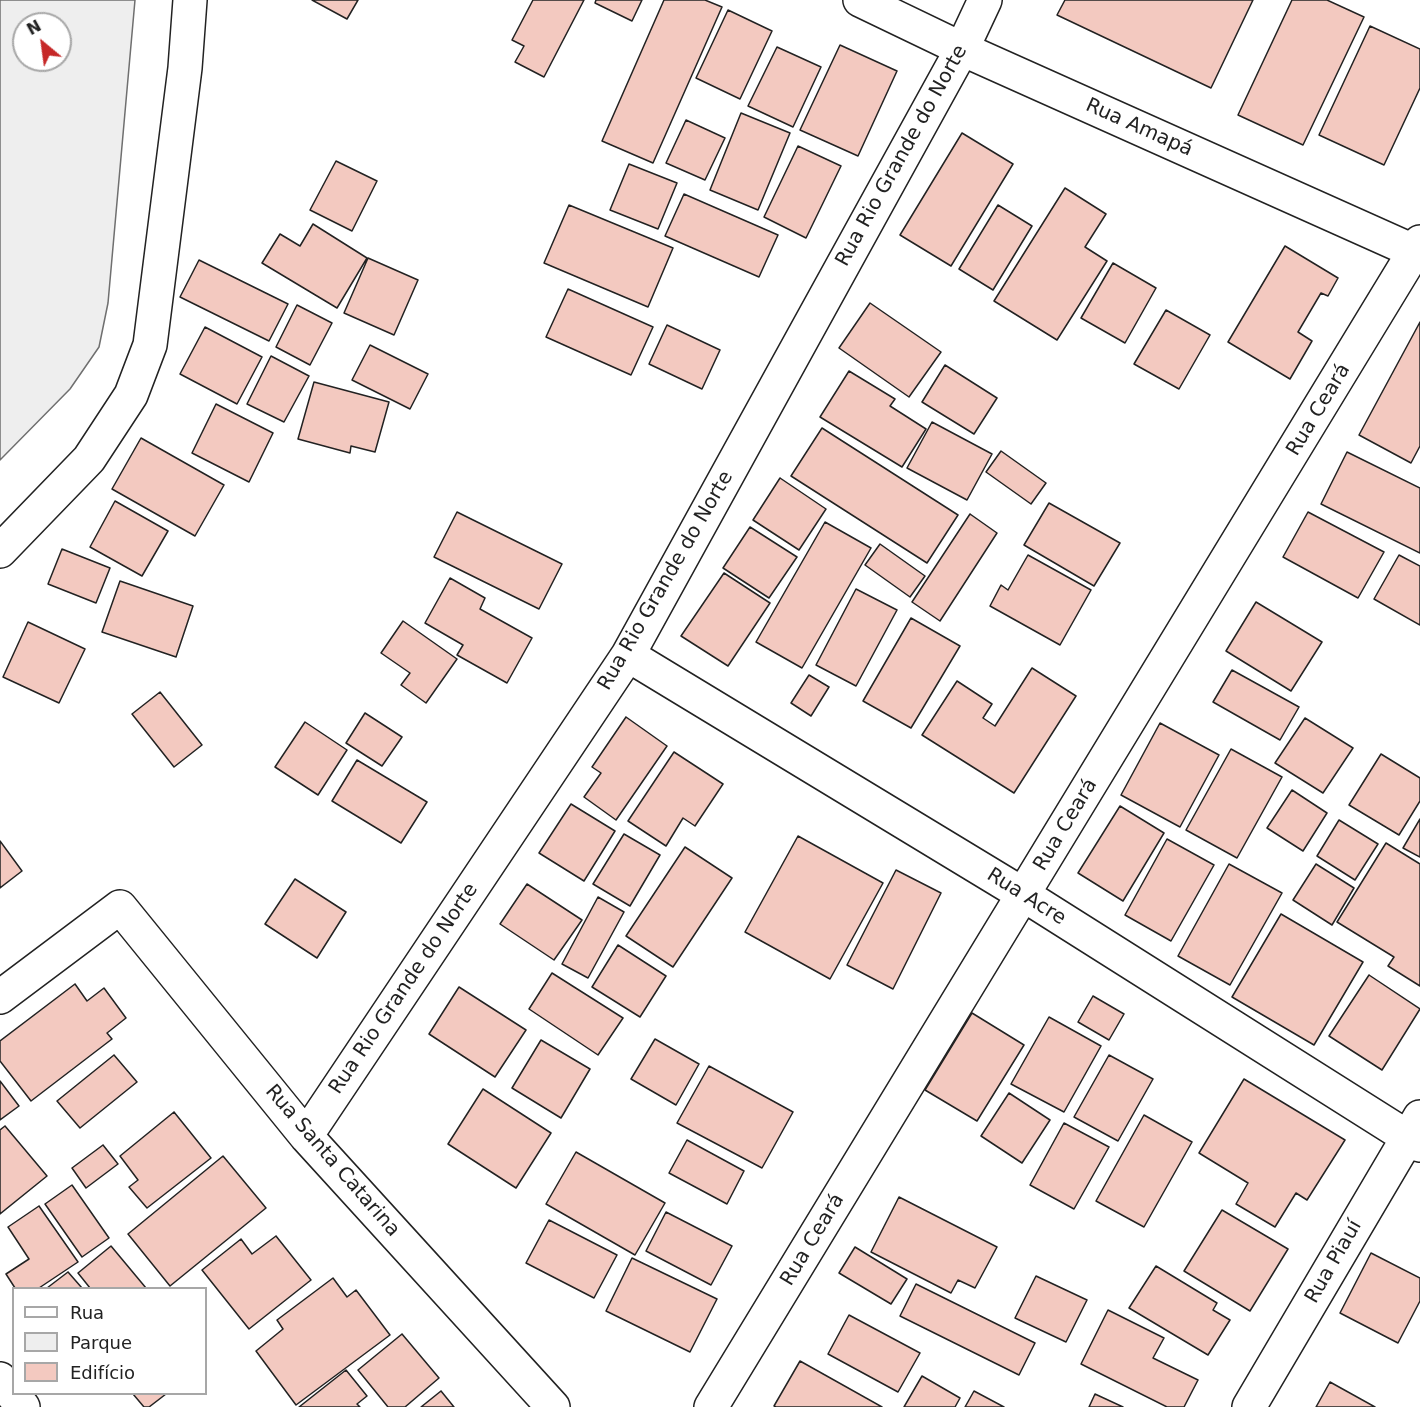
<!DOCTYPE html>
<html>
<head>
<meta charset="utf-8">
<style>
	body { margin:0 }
	#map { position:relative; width:1420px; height:1407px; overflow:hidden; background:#fff; font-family:"DejaVu Sans",sans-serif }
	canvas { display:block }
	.legend { position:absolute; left:12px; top:1287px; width:195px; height:108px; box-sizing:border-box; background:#fff; border:2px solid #a7a7a7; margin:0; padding:8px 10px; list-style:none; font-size:18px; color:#222 }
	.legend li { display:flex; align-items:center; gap:12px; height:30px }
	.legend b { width:30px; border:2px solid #a7a7a7 }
	.north { position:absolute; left:12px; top:12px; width:60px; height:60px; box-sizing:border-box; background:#fff; border:2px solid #a7a7a7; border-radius:50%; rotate:331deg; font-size:16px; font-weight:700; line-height:24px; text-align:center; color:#222 }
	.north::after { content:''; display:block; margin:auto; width:21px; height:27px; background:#c62828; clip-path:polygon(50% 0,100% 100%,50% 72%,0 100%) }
</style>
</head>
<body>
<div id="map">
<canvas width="1420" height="1407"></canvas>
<ul class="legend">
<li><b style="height:8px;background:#fff"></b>Rua</li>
<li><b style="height:16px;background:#eee"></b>Parque</li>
<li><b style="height:16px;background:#f3c9c0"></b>Edifício</li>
</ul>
<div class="north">N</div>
</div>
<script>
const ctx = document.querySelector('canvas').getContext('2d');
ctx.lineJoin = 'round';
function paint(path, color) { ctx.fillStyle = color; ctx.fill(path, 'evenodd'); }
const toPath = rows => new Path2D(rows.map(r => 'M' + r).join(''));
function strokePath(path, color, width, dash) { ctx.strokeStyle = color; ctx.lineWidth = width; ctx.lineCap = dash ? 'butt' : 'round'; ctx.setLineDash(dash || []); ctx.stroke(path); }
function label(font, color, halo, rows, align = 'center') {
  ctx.font = font + ' "DejaVu Sans",sans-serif'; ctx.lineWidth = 4.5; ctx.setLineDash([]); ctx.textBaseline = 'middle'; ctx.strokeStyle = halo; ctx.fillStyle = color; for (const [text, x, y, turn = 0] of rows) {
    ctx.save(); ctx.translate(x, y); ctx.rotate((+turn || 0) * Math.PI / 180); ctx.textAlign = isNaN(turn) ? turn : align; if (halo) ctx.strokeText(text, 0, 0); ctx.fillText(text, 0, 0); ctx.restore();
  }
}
const green = toPath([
	[0,0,135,0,108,303,99,347,70,389,0,460,0,0],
	[24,24,60,24,60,60,24,60,24,24]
]);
const building = toPath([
	[312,0,358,0,347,19,312,0],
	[533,0,584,0,544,77,515,62,524,46,512,40,533,0],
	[596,0,642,0,632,21,595,3,596,0],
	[664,0,705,0,722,7,653,163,602,141,664,0],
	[1065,0,1253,0,1211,88,1057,15,1065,0],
	[1292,0,1327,0,1364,17,1303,145,1238,115,1292,0],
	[728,10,772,31,740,99,696,78,728,10],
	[1370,26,1420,49,1420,88,1384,165,1319,135,1370,26],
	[840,45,897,71,858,156,800,130,840,45],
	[777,47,821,67,793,127,748,106,777,47],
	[741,113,790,133,758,210,710,190,741,113],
	[686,120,725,138,705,180,666,163,686,120],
	[962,133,1013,164,951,266,900,235,962,133],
	[798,146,841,166,806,238,764,217,798,146],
	[336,161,377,181,352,231,310,210,336,161],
	[629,164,677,183,658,229,610,210,629,164],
	[1065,188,1106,214,1085,247,1107,261,1057,340,994,301,1065,188],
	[684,194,778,235,759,277,665,236,684,194],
	[569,205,673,248,648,307,544,263,569,205],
	[998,205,1032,226,993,290,959,269,998,205],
	[313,224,367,258,337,308,262,263,280,234,300,246,313,224],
	[1285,246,1338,278,1328,296,1321,293,1298,332,1312,341,1290,379,1228,342,1285,246],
	[368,258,418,280,394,335,344,313,368,258],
	[199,260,288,304,269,341,180,297,199,260],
	[1113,263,1156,288,1125,343,1081,318,1113,263],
	[568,289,653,327,631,375,546,337,568,289],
	[870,303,941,352,909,397,839,348,870,303],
	[297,305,332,323,310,365,276,347,297,305],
	[1166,310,1210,335,1179,389,1134,364,1166,310],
	[1420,322,1420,446,1411,463,1359,435,1420,322],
	[667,325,720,350,702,389,649,364,667,325],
	[205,327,262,357,237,404,180,374,205,327],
	[370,345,428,374,410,409,352,380,370,345],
	[271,356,309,376,284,422,247,404,271,356],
	[945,365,997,398,974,434,922,402,945,365],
	[849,371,895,399,890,406,926,429,902,467,820,417,849,371],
	[314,382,389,402,375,452,351,446,350,453,298,439,314,382],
	[216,404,273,433,249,482,192,453,216,404],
	[932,422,992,454,967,500,907,468,932,422],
	[822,428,958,515,927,563,791,476,822,428],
	[141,438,224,485,195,536,112,489,141,438],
	[1001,451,1046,483,1031,504,986,472,1001,451],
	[1347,452,1420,488,1420,553,1321,504,1347,452],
	[780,478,826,509,799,550,753,520,780,478],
	[115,501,168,531,142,576,90,547,115,501],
	[1049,503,1120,543,1094,586,1024,545,1049,503],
	[457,512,562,564,539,609,434,557,457,512],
	[1308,512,1384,552,1358,598,1283,557,1308,512],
	[970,514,997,533,940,621,912,602,970,514],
	[825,522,871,548,802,668,756,642,825,522],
	[750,527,797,557,769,598,723,568,750,527],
	[880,544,925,576,910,597,865,565,880,544],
	[62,549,110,568,96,603,48,584,62,549],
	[1028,555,1091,590,1060,645,990,606,1001,585,1008,590,1028,555],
	[1399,555,1420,566,1420,625,1374,599,1399,555],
	[724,573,770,603,728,666,681,636,724,573],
	[450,578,485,598,480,609,532,638,507,683,457,655,463,645,425,623,450,578],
	[120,581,193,606,176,657,102,632,120,581],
	[856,589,897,610,856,686,816,665,856,589],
	[1256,602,1322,642,1291,691,1226,651,1256,602],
	[911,618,960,646,911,728,863,701,911,618],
	[403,621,457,659,426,703,401,685,410,673,381,653,403,621],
	[28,622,85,649,59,703,3,677,28,622],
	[1032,668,1076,696,1014,793,922,735,957,681,992,704,983,718,995,726,1032,668],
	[1232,670,1299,707,1280,740,1213,702,1232,670],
	[809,675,829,687,811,716,791,703,809,675],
	[160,692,202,745,174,767,132,714,160,692],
	[365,713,402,737,382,766,346,743,365,713],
	[626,717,667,746,616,820,584,797,601,773,592,767,626,717],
	[1305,718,1353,748,1323,793,1275,763,1305,718],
	[305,722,347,750,318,795,275,767,305,722],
	[1160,723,1219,755,1180,827,1121,795,1160,723],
	[1231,749,1282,777,1237,858,1186,830,1231,749],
	[674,752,723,784,695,826,683,818,666,846,628,821,674,752],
	[1381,754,1420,778,1420,801,1399,835,1349,805,1381,754],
	[357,760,427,802,401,843,332,801,357,760],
	[1292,790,1327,813,1303,851,1267,828,1292,790],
	[571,804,615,831,584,881,539,853,571,804],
	[1120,806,1164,833,1123,901,1078,873,1120,806],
	[1420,819,1420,857,1403,848,1420,819],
	[1339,820,1378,844,1355,880,1317,856,1339,820],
	[624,834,660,855,630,906,593,884,624,834],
	[798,836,883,883,830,979,745,932,798,836],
	[1167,839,1214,865,1171,941,1125,915,1167,839],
	[0,841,22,871,0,888,0,841],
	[1386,843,1420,864,1420,986,1388,966,1394,957,1337,922,1386,843],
	[685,847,732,878,673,967,626,936,685,847],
	[1229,864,1282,893,1230,985,1178,956,1229,864],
	[1316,864,1354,888,1332,925,1293,900,1316,864],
	[896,870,941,893,893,989,847,965,896,870],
	[295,879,346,912,317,958,265,924,295,879],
	[527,884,582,920,554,960,500,924,527,884],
	[598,897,624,912,588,978,562,964,598,897],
	[1281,914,1363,962,1314,1045,1232,997,1281,914],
	[618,945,666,976,640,1017,592,987,618,945],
	[552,973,623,1018,598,1055,529,1009,552,973],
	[1369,975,1420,1009,1382,1070,1329,1036,1369,975],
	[75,984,87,1001,104,988,126,1018,107,1033,112,1039,31,1101,0,1061,0,1041,75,984],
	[459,987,526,1030,495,1077,429,1034,459,987],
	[1093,996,1124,1014,1109,1040,1078,1022,1093,996],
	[972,1013,1024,1045,977,1121,925,1090,972,1013],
	[1049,1017,1101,1046,1064,1112,1011,1084,1049,1017],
	[655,1039,699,1064,676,1105,631,1079,655,1039],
	[541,1040,590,1069,561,1118,512,1088,541,1040],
	[114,1055,137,1082,80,1128,57,1101,114,1055],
	[1109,1055,1153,1079,1118,1141,1074,1117,1109,1055],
	[709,1066,793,1112,762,1168,677,1123,709,1066],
	[1244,1079,1345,1140,1307,1200,1296,1193,1275,1227,1236,1204,1248,1183,1199,1153,1244,1079],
	[0,1081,19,1106,0,1120,0,1081],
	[483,1089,551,1133,516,1188,448,1144,483,1089],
	[1009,1093,1050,1120,1022,1163,981,1136,1009,1093],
	[174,1112,211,1158,147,1208,129,1187,138,1180,120,1156,174,1112],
	[1144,1115,1192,1142,1144,1227,1096,1201,1144,1115],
	[1064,1123,1109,1147,1074,1209,1030,1185,1064,1123],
	[5,1126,47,1176,0,1214,0,1130,5,1126],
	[687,1140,744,1171,727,1204,669,1173,687,1140],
	[103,1145,118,1164,86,1188,72,1168,103,1145],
	[576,1152,665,1203,635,1255,546,1204,576,1152],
	[223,1156,266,1208,170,1286,128,1234,223,1156],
	[72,1185,109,1238,82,1257,45,1204,72,1185],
	[899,1197,997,1247,975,1288,958,1280,951,1293,871,1252,899,1197],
	[39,1206,78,1262,39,1288,15,1288,6,1274,29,1259,8,1227,39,1206],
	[1222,1210,1288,1249,1250,1311,1184,1271,1222,1210],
	[666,1212,732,1246,711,1285,646,1251,666,1212],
	[549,1220,617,1255,594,1298,526,1263,549,1220],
	[276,1236,311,1280,249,1329,202,1270,241,1239,252,1254,276,1236],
	[111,1246,146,1288,90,1288,78,1273,111,1246],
	[855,1247,907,1279,891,1304,839,1273,855,1247],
	[1371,1253,1420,1278,1420,1301,1398,1343,1340,1313,1371,1253],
	[632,1258,717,1299,690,1352,606,1311,632,1258],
	[1156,1266,1217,1303,1213,1310,1230,1320,1208,1355,1129,1308,1156,1266],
	[68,1272,82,1288,47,1288,68,1272],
	[1036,1276,1087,1300,1066,1342,1015,1318,1036,1276],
	[333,1278,347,1297,356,1290,390,1335,296,1405,256,1351,283,1329,277,1320,333,1278],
	[916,1284,1035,1343,1019,1375,900,1316,916,1284],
	[1108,1310,1164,1338,1153,1358,1198,1380,1184,1407,1167,1407,1081,1364,1108,1310],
	[849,1315,920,1353,898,1392,828,1354,849,1315],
	[402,1334,439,1378,405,1407,388,1407,358,1370,402,1334],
	[800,1361,882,1407,776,1407,774,1406,800,1361],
	[346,1370,367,1396,357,1404,360,1407,299,1407,346,1370],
	[922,1376,960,1398,955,1407,904,1407,922,1376],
	[1330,1382,1375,1407,1316,1407,1330,1382],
	[441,1391,454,1407,421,1407,441,1391],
	[974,1391,1004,1407,965,1407,974,1391],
	[133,1394,166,1394,149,1407,144,1407,133,1394],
	[1095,1394,1123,1407,1089,1407,1095,1394]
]);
const street = toPath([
	[628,655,1024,895,1420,1145],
	[0,997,120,907,306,1136,553,1407],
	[306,1136,628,655,962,49,985,0],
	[0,1379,23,1407],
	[711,1407,1420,242],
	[1249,1407,1420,1117]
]);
const secondary = toPath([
	[860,0,962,49,1420,254],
	[0,551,89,459,131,395,150,345,185,68,190,0]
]);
const streetNames = [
	["Rua Amapá",1139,128,24],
	["Rua Rio Grande do Norte",902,156,-61],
	["Rua Ceará",1319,410,-59],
	["Rua Rio Grande do Norte",666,581,-60],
	["Rua Ceará",1066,825,-59],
	["Rua Acre",1026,897,32],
	["Rua Rio Grande do Norte",404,989,-56],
	["Rua Santa Catarina",332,1161,49],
	["Rua Ceará",813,1240,-59],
	["Rua Piauí",1334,1262,-60]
];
paint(green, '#eee');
strokePath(green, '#6f6f6f', 1.5);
paint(building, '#f3c9c0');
strokePath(building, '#222', 1.5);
strokePath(street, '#222', 36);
strokePath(secondary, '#222', 36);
strokePath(street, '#fff', 33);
strokePath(secondary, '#fff', 33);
label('20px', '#222', '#fff', streetNames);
</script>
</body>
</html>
